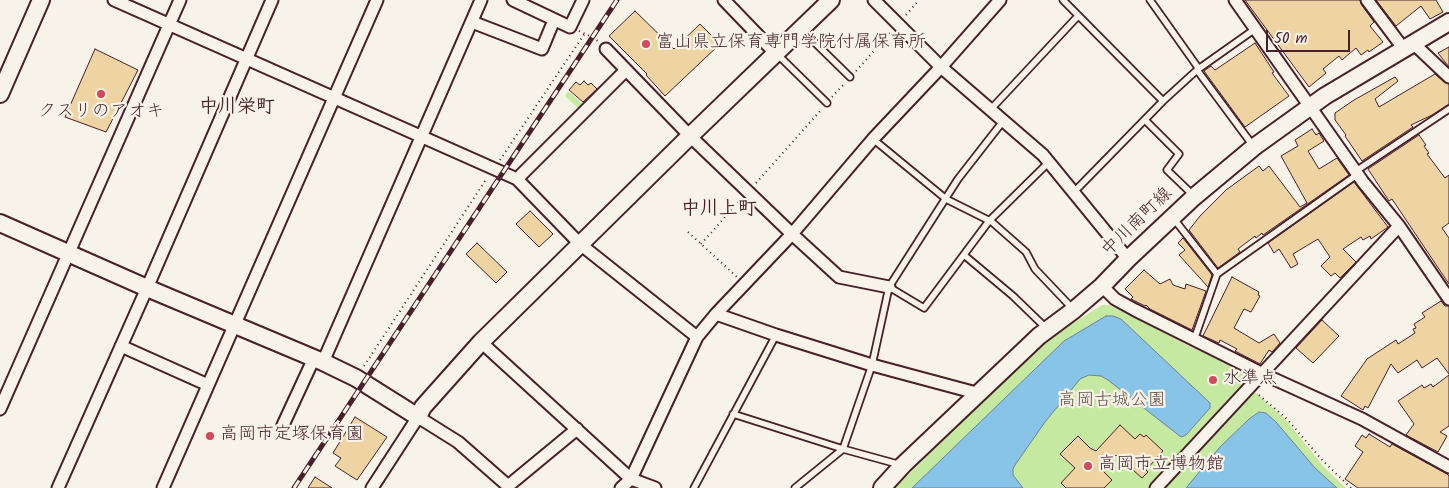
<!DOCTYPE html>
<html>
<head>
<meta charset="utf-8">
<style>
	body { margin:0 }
	#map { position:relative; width:1449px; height:488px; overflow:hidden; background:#f7f3e8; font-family:Kalam,sans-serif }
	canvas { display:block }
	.scale { position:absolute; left:1266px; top:30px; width:84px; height:22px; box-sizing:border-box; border:2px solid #4a1f2b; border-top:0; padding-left:6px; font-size:15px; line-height:18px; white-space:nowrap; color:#4a1f2b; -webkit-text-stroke:4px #f7f3e8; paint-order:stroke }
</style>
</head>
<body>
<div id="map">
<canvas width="1449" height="488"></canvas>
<div class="scale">50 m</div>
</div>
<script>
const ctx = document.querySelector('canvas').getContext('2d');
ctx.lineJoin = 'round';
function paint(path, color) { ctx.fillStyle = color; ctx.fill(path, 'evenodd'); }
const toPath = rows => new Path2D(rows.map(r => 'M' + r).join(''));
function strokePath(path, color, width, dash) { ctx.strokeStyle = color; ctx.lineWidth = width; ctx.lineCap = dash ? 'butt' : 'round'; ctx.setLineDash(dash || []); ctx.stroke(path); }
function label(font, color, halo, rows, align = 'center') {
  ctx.font = font + ' Kalam,"Klee One",sans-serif'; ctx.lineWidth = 4.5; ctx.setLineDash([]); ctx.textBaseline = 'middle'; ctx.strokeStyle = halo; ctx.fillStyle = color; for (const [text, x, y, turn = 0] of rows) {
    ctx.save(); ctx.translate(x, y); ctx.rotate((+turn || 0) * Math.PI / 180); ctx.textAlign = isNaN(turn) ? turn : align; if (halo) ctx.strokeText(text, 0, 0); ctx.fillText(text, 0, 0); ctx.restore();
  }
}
const green = toPath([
	[568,91,587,108,582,112,565,96],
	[1102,305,1109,305,1131,315,1187,345,1243,370,1246,384,1286,420,1324,467,1346,488,895,488,980,404,1056,334]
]);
const water = toPath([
	[1106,316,1113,316,1121,319,1210,403,1210,408,1186,435,1181,437,1108,380,1101,376,1089,375,1080,379,1068,394,1045,422,1015,465,1013,469,1013,475,1023,488,912,488,1064,341,1106,316],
	[1259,412,1266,413,1276,422,1315,468,1337,488,1186,488,1220,447,1249,419,1259,412]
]);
const building = toPath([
	[1245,0,1360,0,1361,4,1374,22,1370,26,1383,42,1369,52,1368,50,1361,55,1356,48,1342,60,1339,56,1323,69,1326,73,1309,87,1245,0],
	[1376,0,1436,0,1443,12,1430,19,1421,6,1396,26,1376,0],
	[635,11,674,49,700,24,720,44,665,96,646,75,647,74,609,36,635,11],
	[1255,43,1274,72,1272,73,1289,96,1245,127,1204,71,1211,66,1215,70,1255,43],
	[1449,47,1449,67,1438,53,1449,47],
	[95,49,138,70,106,132,65,117,95,49],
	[1435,74,1444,82,1449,84,1449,104,1432,115,1411,125,1413,127,1362,161,1345,136,1346,135,1335,120,1335,113,1354,100,1395,77,1398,81,1375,99,1379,107,1435,74],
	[584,81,588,85,591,83,597,89,583,102,569,90,576,82,580,85,584,81],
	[1312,129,1316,135,1319,133,1324,141,1308,151,1319,169,1337,158,1349,175,1263,235,1262,233,1256,238,1255,236,1238,249,1240,252,1218,268,1189,230,1200,216,1226,190,1259,166,1263,171,1269,166,1300,207,1307,203,1281,156,1298,146,1295,140,1312,129],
	[1419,135,1426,145,1424,146,1429,153,1427,154,1445,178,1449,175,1449,223,1442,228,1449,238,1449,284,1392,199,1389,201,1368,169,1419,135],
	[1354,182,1388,227,1371,239,1370,236,1363,240,1361,237,1343,249,1356,262,1340,278,1335,273,1331,276,1321,266,1330,257,1318,239,1293,254,1298,264,1291,268,1279,249,1274,253,1268,243,1354,182],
	[530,211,553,234,539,247,516,224,530,211],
	[1183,238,1212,275,1208,287,1179,255,1185,250,1178,243,1183,238],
	[477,243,507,272,496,283,466,254,477,243],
	[1144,270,1160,284,1170,279,1173,285,1185,289,1186,284,1206,291,1192,330,1150,309,1146,305,1145,306,1131,299,1133,297,1125,289,1144,270],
	[1232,277,1259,292,1258,295,1260,296,1251,312,1244,309,1234,328,1259,343,1274,334,1280,343,1272,352,1269,350,1260,364,1235,351,1237,349,1220,340,1219,343,1203,336,1232,277],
	[1441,301,1445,306,1449,306,1449,374,1437,358,1422,368,1417,360,1398,373,1391,364,1368,408,1365,406,1363,410,1341,396,1367,359,1396,340,1398,344,1415,333,1413,329,1416,328,1414,324,1425,317,1422,313,1441,301],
	[1322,320,1339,336,1313,363,1296,348,1322,320],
	[1449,375,1449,426,1440,432,1447,436,1438,452,1406,435,1414,424,1398,401,1422,385,1424,388,1431,384,1433,387,1449,375],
	[355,417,387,437,357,480,335,466,341,458,333,453,355,417],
	[1120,425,1135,439,1140,434,1144,437,1146,435,1163,451,1146,470,1148,472,1142,478,1116,455,1102,470,1112,480,1104,488,1066,488,1061,483,1075,468,1060,454,1078,436,1090,448,1096,451,1120,425],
	[1369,434,1390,447,1392,444,1447,474,1449,476,1449,488,1358,488,1345,479,1363,452,1355,446,1362,435,1366,438,1369,434],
	[315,477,332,488,308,488,315,477]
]);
const path = toPath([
	[906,15,919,0],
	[579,31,592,37,599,42],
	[856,71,891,32],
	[832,97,844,84],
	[500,160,585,33],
	[756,183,821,110],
	[688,232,737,277],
	[701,244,741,199],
	[364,366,487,178],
	[1259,395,1287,419,1323,461,1351,488]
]);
const lane = toPath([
	[1063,0,1163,101],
	[1150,0,1199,69],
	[802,30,850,77],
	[777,54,827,103],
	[1197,70,1254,147],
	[991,109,1078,16],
	[1145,120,1179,154,1167,170,1193,195],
	[873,139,946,199,992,222,1026,252,1035,269,1073,309],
	[1356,171,1449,109],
	[1073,193,1163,101,1197,70,1255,29],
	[1174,219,1217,274],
	[964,255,1013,296,1046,328],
	[889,287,924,308,989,221,1049,162],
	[1194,340,1217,274,1358,174],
	[733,414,843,449,901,465],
	[694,488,776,335],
	[795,488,843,449,872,365,889,287,958,179,1004,120]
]);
const street = toPath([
	[114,0,517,179,580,244,697,337],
	[513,0,570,27,583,0],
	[724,0,776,54],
	[874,0,941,67,1043,155,1128,259],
	[1235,0,1363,182,1399,226,1449,299],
	[1367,0,1403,48],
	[472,22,542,49,554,20],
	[1413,43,1449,77],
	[606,49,690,136,792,234,839,277,889,287],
	[517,179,626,70],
	[1102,286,1115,299,1135,310,1263,374,1362,419,1449,467],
	[716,314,776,335,872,365,980,394],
	[481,342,631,479,655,488],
	[121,346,208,385],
	[323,362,481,0],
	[0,409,180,0],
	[283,425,314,358],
	[58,488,147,288,272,0],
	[163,488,377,0],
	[372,488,418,417,458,442,508,486,577,429],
	[621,488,631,479,697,337,716,314,792,234,873,139,941,67,1000,0],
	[1156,488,1399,226]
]);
const secondary = toPath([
	[0,94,41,0],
	[0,223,147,288,323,362,356,378,418,417,423,407,481,342,690,136,831,0],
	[882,488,903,465,1039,336,1074,310,1102,286,1128,259,1194,197,1254,147,1325,96,1449,22]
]);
const rail = toPath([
	[294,488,617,0]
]);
const markers = [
	[646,44,5,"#d1495b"],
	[101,94,5,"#d1495b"],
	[1213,380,5,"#d1495b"],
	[210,436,5,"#d1495b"],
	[1088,466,5,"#d1495b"]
];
const poiNames = [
	["富山県立保育専門学院付属保育所",656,44],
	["クスリのアオキ",101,113,"center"],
	["水準点",1223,380],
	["高岡市定塚保育園",220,436],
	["高岡市立博物館",1098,466]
];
const streetNames = [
	["中川南町線",1138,223,-44]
];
const parkNames = [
	["高岡古城公園",1112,402]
];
const neighbourhoodNames = [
	["中川栄町",237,109],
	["中川上町",719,211]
];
paint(green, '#c6e9a2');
paint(water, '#87c4e7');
strokePath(water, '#6f829c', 1);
paint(building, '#eed4a3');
strokePath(building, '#4a1f2b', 1);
strokePath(lane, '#4a1f2b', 9);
strokePath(street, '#4a1f2b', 15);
strokePath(secondary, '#4a1f2b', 20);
strokePath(path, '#4a1f2b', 2, [1, 4]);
strokePath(lane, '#f7f3e8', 5.5);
strokePath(street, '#f7f3e8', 11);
strokePath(secondary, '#f7f3e8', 16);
strokePath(rail, '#4a1f2b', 5);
strokePath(rail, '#f7f3e8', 3, [9]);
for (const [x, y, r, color] of markers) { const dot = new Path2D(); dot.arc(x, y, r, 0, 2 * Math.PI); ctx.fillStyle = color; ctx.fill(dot); strokePath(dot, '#f7f3e8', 2); }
label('18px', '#4a1f2b', '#f7f3e8', poiNames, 'left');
label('18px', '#4a1f2b', '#f7f3e8', streetNames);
label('18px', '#695249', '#f7f3e8', parkNames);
label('bold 19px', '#4a1f2b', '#f7f3e8', neighbourhoodNames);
</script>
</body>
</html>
